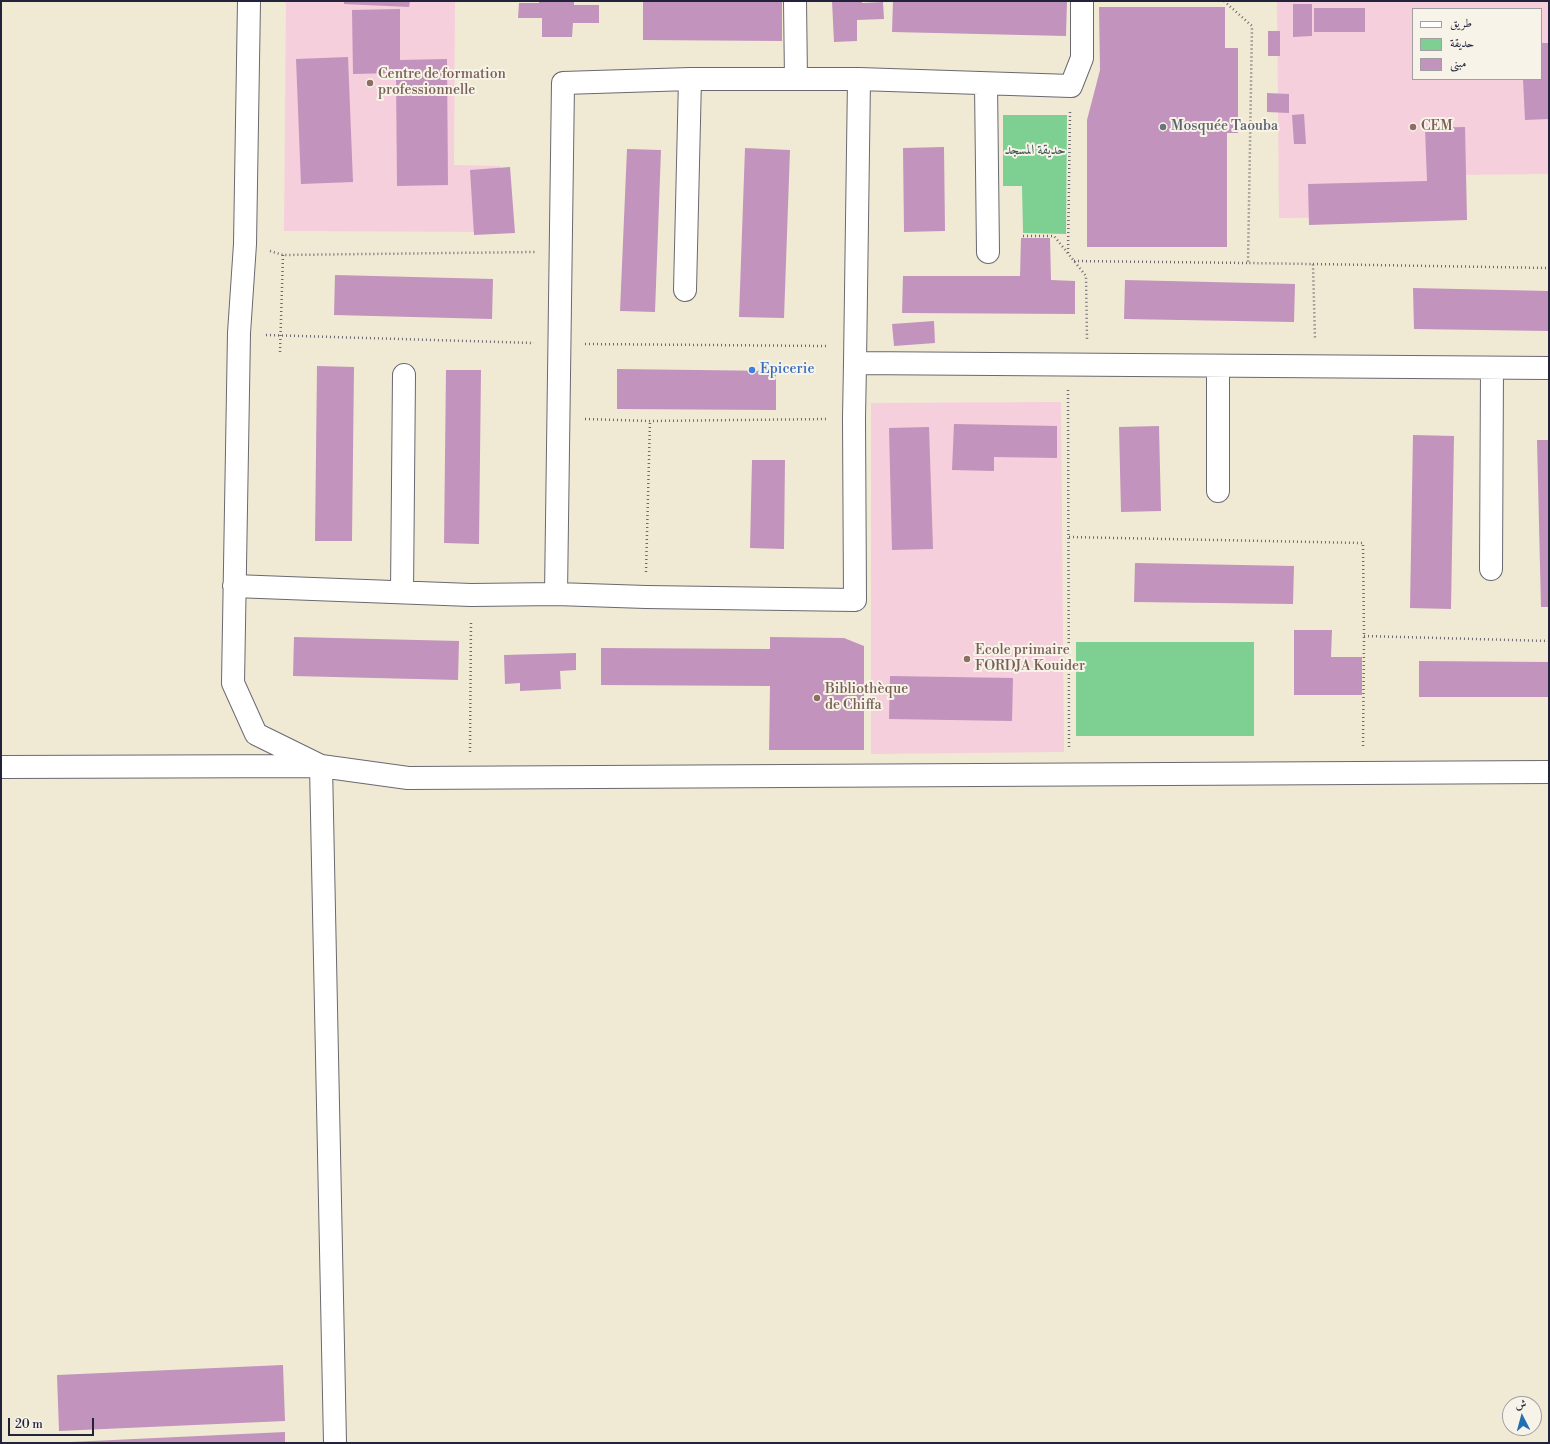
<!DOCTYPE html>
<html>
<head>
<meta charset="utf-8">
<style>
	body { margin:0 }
	#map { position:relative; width:1550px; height:1444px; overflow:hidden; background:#f0ead4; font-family:"Libre Bodoni",Amiri,serif }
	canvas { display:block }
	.frame { position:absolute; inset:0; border:2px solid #22223b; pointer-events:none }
	.legend { position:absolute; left:1412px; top:8px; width:130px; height:72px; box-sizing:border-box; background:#f7f3e8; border:1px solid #a29fa3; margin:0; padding:5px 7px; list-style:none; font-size:12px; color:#22223b }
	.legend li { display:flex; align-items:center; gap:8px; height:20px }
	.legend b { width:20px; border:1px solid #a29fa3 }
	.north { position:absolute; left:1502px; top:1396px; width:40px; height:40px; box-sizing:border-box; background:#f7f3e8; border:1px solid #a29fa3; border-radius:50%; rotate:354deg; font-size:11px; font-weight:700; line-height:16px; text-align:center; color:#22223b }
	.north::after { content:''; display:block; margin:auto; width:14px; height:18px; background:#1f6fb2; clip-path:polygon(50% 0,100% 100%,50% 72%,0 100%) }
	.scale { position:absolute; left:8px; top:1418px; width:86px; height:18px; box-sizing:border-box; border:2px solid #22223b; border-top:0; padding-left:5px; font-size:12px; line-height:14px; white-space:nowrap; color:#22223b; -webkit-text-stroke:3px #f7f3e8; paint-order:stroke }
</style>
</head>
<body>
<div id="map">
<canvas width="1550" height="1444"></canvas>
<div class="frame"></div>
<ul class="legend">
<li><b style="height:5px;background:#fff"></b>طريق</li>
<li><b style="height:11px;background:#7ed092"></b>حديقة</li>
<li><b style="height:11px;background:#c293bc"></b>مبنى</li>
</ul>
<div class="north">ش</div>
<div class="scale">20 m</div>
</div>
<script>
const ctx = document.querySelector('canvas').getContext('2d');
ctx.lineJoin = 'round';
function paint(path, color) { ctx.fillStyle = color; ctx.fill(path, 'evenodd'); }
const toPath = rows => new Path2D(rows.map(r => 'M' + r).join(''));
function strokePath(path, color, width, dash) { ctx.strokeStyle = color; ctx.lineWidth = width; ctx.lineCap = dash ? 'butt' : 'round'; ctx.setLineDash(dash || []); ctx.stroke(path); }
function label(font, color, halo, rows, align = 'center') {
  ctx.font = font + ' "Libre Bodoni",Amiri,serif'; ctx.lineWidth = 4; ctx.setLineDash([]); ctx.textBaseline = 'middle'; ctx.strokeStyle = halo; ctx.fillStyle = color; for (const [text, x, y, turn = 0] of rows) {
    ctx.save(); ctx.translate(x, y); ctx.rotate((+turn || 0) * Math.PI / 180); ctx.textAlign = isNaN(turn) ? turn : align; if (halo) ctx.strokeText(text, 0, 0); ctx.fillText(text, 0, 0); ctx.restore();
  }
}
const built = toPath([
	[286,1,455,1,454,165,500,166,500,232,284,231],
	[1277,1,1549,1,1549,174,1451,175,1451,216,1279,218],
	[1413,9,1541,9,1541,79,1413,79],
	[1061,402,1064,752,871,754,871,403]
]);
const green = toPath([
	[1003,115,1067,115,1066,234,1023,233,1022,186,1003,186],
	[1076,642,1254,642,1254,736,1076,736]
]);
const building = toPath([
	[344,1,410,1,409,7,344,4],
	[539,1,574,1,574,5,599,5,599,23,573,23,572,37,542,37,542,18,518,18,519,3,539,3],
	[643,1,782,2,782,41,643,40],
	[832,1,862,1,862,3,883,2,884,19,857,20,857,41,834,42],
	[893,1,1067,1,1066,36,892,32],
	[1293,4,1312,4,1312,36,1293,37],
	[1099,7,1225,7,1225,48,1238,48,1238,133,1227,133,1227,247,1087,247,1087,120,1100,70],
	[1314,8,1365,8,1365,32,1314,32],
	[400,9,400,60,447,59,448,185,397,186,396,73,353,74,352,10],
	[1268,31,1280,31,1280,56,1268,56],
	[1541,43,1549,43,1549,119,1525,120,1523,79,1541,79],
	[348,57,353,182,301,184,296,59],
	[1267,93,1289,94,1289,113,1267,112],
	[1304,114,1306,144,1294,144,1292,115],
	[1465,127,1467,220,1309,225,1308,184,1427,181,1425,128],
	[944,147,945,231,904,232,903,148],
	[745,148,790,150,784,318,739,317],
	[627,149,661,150,655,312,620,311],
	[510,167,515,233,474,235,470,170],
	[1021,238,1050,238,1051,280,1075,281,1075,314,902,313,903,276,1020,276],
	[335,275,493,279,492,319,334,315],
	[1125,280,1295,284,1294,322,1124,319],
	[1413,288,1549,291,1549,331,1414,329],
	[934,321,935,343,894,346,892,324],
	[317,366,354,367,352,541,315,541],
	[617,369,776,371,776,410,617,409],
	[446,370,481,370,479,544,444,543],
	[954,424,1057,426,1057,458,994,457,994,471,952,470],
	[1159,426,1161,511,1121,512,1119,427],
	[929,427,933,549,892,550,889,428],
	[1413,435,1454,436,1451,609,1410,608],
	[1537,440,1549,440,1549,607,1541,607],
	[752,460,785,460,784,549,750,548],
	[1135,563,1294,566,1293,604,1134,602],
	[1294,630,1332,630,1331,657,1362,657,1362,695,1294,695],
	[294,637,459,641,458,680,293,676],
	[770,637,844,638,864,646,864,750,769,750,770,686,601,685,601,648,770,649],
	[576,653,576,670,560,671,561,689,520,691,520,683,505,684,504,655],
	[1419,661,1549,662,1549,697,1419,697],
	[890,676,1013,678,1012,721,889,719],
	[283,1365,285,1421,59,1431,57,1375],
	[285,1432,285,1443,70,1443,70,1442]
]);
const path = toPath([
	[1224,1,1252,26,1248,263,1313,264,1315,340],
	[1023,236,1054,236,1086,276,1087,339],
	[270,251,283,255,535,252],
	[1068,253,1070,112],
	[1074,261,1248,263],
	[1313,264,1549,268],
	[266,335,534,343],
	[585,344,828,346],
	[280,352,283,255],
	[1068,390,1069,749],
	[585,419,650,421,828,419],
	[1069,537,1363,543,1364,636,1363,748],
	[646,572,650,421],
	[1364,636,1549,641],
	[470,752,471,621]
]);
const minor = toPath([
	[249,1,245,244,239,333,233,683,256,734,321,766,408,778,1549,772],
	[795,1,796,79],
	[859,79,1071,86,1082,58,1082,1],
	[986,84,988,252],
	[685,290,690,79],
	[1218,366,1218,491],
	[1491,569,1492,368],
	[234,586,471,595,556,594,646,597,855,600,854,418,855,363,1549,368],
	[402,592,404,375],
	[556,594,563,83,690,79,859,79,855,363],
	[1,767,321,766,335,1443]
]);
const markers = [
	[370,83,4,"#8d6e63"],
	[1163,127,4,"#6b7280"],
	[1413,127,4,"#8d6e63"],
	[752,370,4,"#3f7fe0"],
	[967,659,4,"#8d6e63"],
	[817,698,4,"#8d6e63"]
];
const educationNames = [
	["Centre de formation",378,75],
	["professionnelle",378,91],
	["CEM",1421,127],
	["Ecole primaire",975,651],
	["FORDJA Kouider",975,667],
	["Bibliothèque",825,690],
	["de Chiffa",825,706]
];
const worshipNames = [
	["Mosquée Taouba",1171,127]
];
const parkNames = [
	["حديقة المسجد",1035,151]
];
const shopNames = [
	["Epicerie",760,370]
];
paint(built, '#f5cfdb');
paint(green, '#7ed092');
paint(building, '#c293bc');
strokePath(minor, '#6a6871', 24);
strokePath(path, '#6a6871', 2.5, [1, 3]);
strokePath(minor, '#fff', 22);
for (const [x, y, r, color] of markers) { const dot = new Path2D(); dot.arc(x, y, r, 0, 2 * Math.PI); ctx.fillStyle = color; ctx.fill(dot); strokePath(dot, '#f7f3e8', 1.5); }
label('14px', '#785e54', '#f7f3e8', educationNames, 'left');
label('14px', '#5b616d', '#f7f3e8', worshipNames, 'left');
label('14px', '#3e5655', '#f7f3e8', parkNames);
label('14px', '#366cbe', '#f7f3e8', shopNames, 'left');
</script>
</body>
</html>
